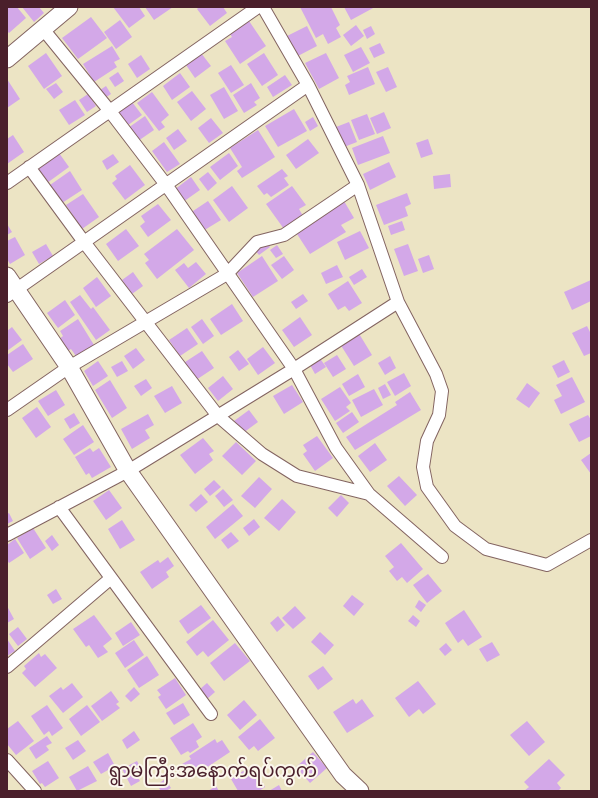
<!DOCTYPE html>
<html>
<head>
<meta charset="utf-8">
<style>
	body { margin:0 }
	#map { position:relative; width:598px; height:798px; overflow:hidden; background:#ece4c4; font-family:"IM FELL DW Pica",serif }
	canvas { display:block }
	.frame { position:absolute; inset:0; border:8px solid #4a1f2b; pointer-events:none }
</style>
</head>
<body>
<div id="map">
<canvas width="598" height="798"></canvas>
<div class="frame"></div>
</div>
<script>
const ctx = document.querySelector('canvas').getContext('2d');
ctx.lineJoin = 'round';
function paint(path, color) { ctx.fillStyle = color; ctx.fill(path, 'evenodd'); }
const toPath = rows => new Path2D(rows.map(r => 'M' + r).join(''));
function strokePath(path, color, width, dash) { ctx.strokeStyle = color; ctx.lineWidth = width; ctx.lineCap = dash ? 'butt' : 'round'; ctx.setLineDash(dash || []); ctx.stroke(path); }
function label(font, color, halo, rows, align = 'center') {
  ctx.font = font + ' "IM FELL DW Pica","Noto Sans Myanmar",serif'; ctx.lineWidth = 4; ctx.setLineDash([]); ctx.textBaseline = 'middle'; ctx.strokeStyle = halo; ctx.fillStyle = color; for (const [text, x, y, turn = 0] of rows) {
    ctx.save(); ctx.translate(x, y); ctx.rotate((+turn || 0) * Math.PI / 180); ctx.textAlign = isNaN(turn) ? turn : align; if (halo) ctx.strokeText(text, 0, 0); ctx.fillText(text, 0, 0); ctx.restore();
  }
}
const building = toPath([
	[7,7,17,7,26,18,9,33,7,31],
	[22,7,39,7,44,13,34,22],
	[113,7,139,7,145,16,129,28],
	[145,7,173,7,154,20],
	[199,7,223,7,227,13,210,26,197,9],
	[300,7,331,7,340,25,336,28,341,37,328,44,323,34,316,38],
	[344,7,375,7,351,20],
	[91,17,107,38,78,59,62,38],
	[247,18,266,46,240,64,225,41,232,37,228,31],
	[120,20,132,37,116,49,104,32],
	[356,25,364,36,351,46,343,35],
	[307,26,317,46,296,57,285,37],
	[371,26,375,34,367,39,363,30],
	[380,43,385,53,374,58,369,48],
	[112,46,120,59,114,62,117,67,94,82,83,64],
	[361,47,370,63,353,72,344,55],
	[46,53,62,76,44,89,28,66],
	[201,53,211,66,195,78,186,65],
	[264,53,278,75,262,86,247,64],
	[326,53,339,78,319,89,305,63],
	[141,55,150,69,137,78,128,64],
	[231,65,244,85,231,93,218,73],
	[368,67,375,84,349,95,345,85,350,82,347,76],
	[388,67,397,87,386,92,376,72],
	[118,72,124,81,115,87,109,78],
	[180,73,190,87,172,100,163,86],
	[285,75,292,85,273,97,267,87],
	[7,79,20,99,7,108],
	[56,83,63,92,54,99,46,89],
	[251,83,260,98,254,102,257,105,244,113,233,95],
	[106,86,111,94,105,98,100,90],
	[224,87,238,111,224,119,210,95],
	[192,91,206,109,191,121,177,102],
	[152,92,169,115,161,122,165,127,159,131,137,103],
	[88,94,96,106,87,112,79,100],
	[75,100,85,115,69,125,59,110],
	[132,102,142,115,124,128,115,114],
	[294,109,307,131,278,147,265,126],
	[384,112,391,128,377,134,370,118],
	[367,114,375,134,359,140,351,120],
	[145,116,154,130,138,141,128,128],
	[313,117,318,126,310,131,305,122],
	[211,118,223,133,209,143,198,128],
	[349,122,357,142,344,147,336,127],
	[178,129,187,141,174,150,166,138],
	[258,130,275,157,242,178,237,171,242,167,230,148],
	[13,135,24,152,7,164,7,139],
	[383,136,390,153,358,165,352,148],
	[308,139,319,153,296,169,286,155],
	[428,139,433,154,421,158,416,143],
	[164,142,180,164,167,172,152,151],
	[59,153,69,167,47,183,37,169],
	[229,153,238,166,220,180,210,167],
	[113,154,119,162,107,170,102,161],
	[389,162,396,177,370,190,363,174],
	[130,165,145,185,125,200,112,183,117,179,115,176],
	[282,169,288,176,284,178,289,185,271,197,267,193,264,195,257,186],
	[70,171,82,190,62,203,50,185],
	[208,172,217,183,208,191,199,179],
	[450,174,451,187,434,189,433,176],
	[191,177,200,190,183,202,174,190],
	[232,186,248,208,229,222,213,200],
	[292,186,306,205,299,209,303,216,284,229,266,204],
	[407,193,411,204,405,207,408,216,384,225,376,205],
	[83,194,99,217,82,229,66,205],
	[208,201,221,220,203,231,190,213],
	[344,201,354,218,341,225,346,232,310,254,295,231],
	[158,204,171,220,148,237,140,226,145,222,141,216],
	[402,221,405,230,391,235,388,226],
	[7,224,12,232,7,235],
	[126,229,139,246,118,261,106,244],
	[177,229,194,250,157,279,145,263,149,260,144,254],
	[360,231,369,248,345,260,337,242],
	[15,237,25,255,10,264,7,259,7,241],
	[266,241,270,247,259,255,254,249],
	[46,244,53,256,39,264,32,252],
	[408,244,418,271,404,276,394,249],
	[277,245,283,254,276,258,270,250],
	[429,255,434,269,423,273,418,259],
	[262,256,278,281,253,297,237,273],
	[284,256,294,270,282,279,271,265],
	[196,262,206,274,189,288,175,270,184,263,188,268],
	[337,265,343,277,326,284,321,273],
	[362,269,367,277,354,285,349,277],
	[133,272,143,286,132,294,122,280],
	[97,277,111,296,96,307,83,288],
	[591,280,591,301,572,310,564,292],
	[348,281,362,303,349,311,345,306,338,310,328,294],
	[303,294,308,301,296,309,291,302],
	[80,295,91,309,93,307,110,330,96,340,70,302],
	[65,300,75,315,58,328,47,313],
	[232,304,243,321,221,335,210,319],
	[300,317,312,335,294,347,282,330],
	[78,319,94,345,76,356,71,349,66,352,58,340,63,336,60,331],
	[202,319,214,336,203,344,191,327],
	[587,326,591,334,591,353,584,356,572,333],
	[12,327,22,340,7,351,7,331],
	[187,328,198,344,180,356,169,340],
	[358,332,372,355,354,366,340,344],
	[23,344,33,359,13,372,7,364,7,355],
	[263,347,275,363,258,375,247,359],
	[136,348,145,360,133,369,124,356],
	[238,350,249,364,239,371,229,357],
	[202,351,214,368,193,382,182,364],
	[337,355,346,369,333,377,324,363],
	[390,356,396,368,385,375,378,363],
	[319,357,326,367,315,374,309,363],
	[564,360,570,372,558,378,552,366],
	[98,361,108,376,93,386,84,371],
	[122,361,128,371,117,377,111,367],
	[404,373,411,386,395,396,387,382],
	[358,374,365,387,349,396,342,384],
	[223,376,233,389,218,401,208,388],
	[572,377,585,402,561,414,554,400,562,396,556,385],
	[146,379,152,388,141,396,134,386],
	[110,380,127,408,112,418,95,390],
	[527,383,540,393,529,408,516,399],
	[385,384,391,395,383,399,378,388],
	[292,385,303,402,284,414,273,396],
	[172,386,182,403,165,413,154,396],
	[340,387,351,403,346,407,350,411,335,421,321,399],
	[374,389,383,405,361,417,352,400],
	[56,390,65,405,48,416,38,401],
	[410,392,421,410,355,450,346,437,397,405,395,402],
	[37,407,51,427,36,438,22,418],
	[249,410,258,422,243,433,234,421],
	[352,412,359,422,343,433,336,423],
	[74,413,80,423,70,429,64,419],
	[148,414,154,425,145,430,150,438,132,449,121,429],
	[588,415,591,420,591,436,579,442,569,424],
	[83,425,94,442,74,455,63,439],
	[317,436,333,458,315,471,303,454,307,451,303,445],
	[203,438,214,451,209,454,213,460,195,474,180,455],
	[236,442,256,461,242,475,222,456],
	[375,443,387,460,370,472,358,456],
	[90,448,93,452,99,448,111,467,92,478,89,473,86,475,75,457],
	[591,453,591,474,581,460],
	[399,476,417,495,405,506,387,486],
	[259,477,272,489,255,508,241,496],
	[214,480,221,487,210,496,204,489],
	[223,489,233,500,224,507,215,496],
	[109,490,122,508,106,520,93,501],
	[201,494,208,502,196,512,189,505],
	[341,495,349,503,337,517,328,508],
	[282,499,296,512,279,531,264,518],
	[233,504,243,516,215,539,206,527],
	[9,513,13,521,7,524,7,514],
	[254,519,260,527,249,536,243,528],
	[122,520,135,540,120,549,108,529],
	[33,528,46,548,30,559,17,538],
	[231,532,239,541,228,549,221,540],
	[52,535,59,545,52,551,45,541],
	[15,539,24,553,9,563,7,560,7,545],
	[401,543,423,569,407,583,402,577,397,581,389,571,394,567,385,556],
	[168,557,174,566,166,572,169,577,152,589,140,572,158,560,160,563],
	[428,574,442,591,427,603,413,585],
	[56,589,62,599,53,604,47,595],
	[352,595,364,604,354,616,343,606],
	[419,600,426,605,421,612,415,607],
	[201,605,211,618,188,634,179,621],
	[7,606,14,619,7,623],
	[295,606,306,618,293,629,282,618],
	[464,610,482,637,468,646,463,639,458,643,445,623],
	[94,615,112,639,103,646,108,652,98,658,89,645,86,647,73,629],
	[413,615,420,621,416,627,408,621],
	[278,616,285,625,277,632,270,623],
	[213,620,229,640,208,657,203,651,197,656,186,642],
	[131,622,140,635,123,646,115,633],
	[18,627,27,639,18,646,9,634],
	[320,632,334,645,325,655,311,642],
	[7,639,15,651,7,656],
	[134,640,144,655,125,668,115,653],
	[492,642,500,655,487,662,479,649],
	[235,643,250,661,224,681,210,663],
	[446,643,452,650,445,656,439,649],
	[39,653,41,657,45,654,57,668,35,687,22,673,26,669,24,666],
	[147,656,159,675,139,688,127,670],
	[323,666,333,679,318,690,308,676],
	[175,678,186,695,166,709,158,697,161,695,157,690],
	[418,681,436,704,423,714,419,709,409,717,395,698],
	[72,683,83,697,63,713,49,696,61,687,63,690],
	[207,683,215,692,207,699,199,690],
	[134,687,140,694,131,702,125,696],
	[111,691,119,702,116,704,120,708,102,721,91,706],
	[353,699,356,704,362,699,374,716,347,733,333,712],
	[244,700,257,715,240,730,227,715],
	[183,703,190,715,174,725,166,713],
	[47,705,63,728,52,736,49,731,44,735,31,716],
	[87,705,100,722,81,736,69,719],
	[260,719,275,738,258,751,254,746,249,750,238,737],
	[18,721,34,741,16,755,7,744,7,729],
	[527,721,545,742,529,756,510,735],
	[193,723,202,737,196,741,199,747,190,753,188,751,181,755,170,738],
	[134,731,140,740,127,749,122,740],
	[47,736,52,743,46,746,49,750,36,759,29,748],
	[215,739,217,743,222,740,230,752,191,778,182,764,191,759,189,756],
	[78,740,86,751,73,760,65,748],
	[313,752,327,768,310,783,296,767],
	[108,753,115,766,101,774,93,762],
	[549,759,565,775,557,783,561,788,558,791,524,791,529,787,524,782],
	[48,761,59,778,45,787,42,783,40,784,32,771],
	[137,761,143,772,136,775,140,781,131,786,122,769],
	[252,765,265,787,259,791,238,791,231,779],
	[88,766,97,781,77,791,69,777],
	[165,779,171,788,166,791,161,791,157,785],
	[279,785,282,791,269,791],
	[216,786,219,791,208,791]
]);
const street = toPath([
	[43,29,109,110,167,186,294,369,336,448,369,494,442,557],
	[29,167,84,242,218,416,262,454,297,476,369,494],
	[7,183,258,7],
	[7,296,308,85],
	[398,302,436,374,442,391,439,415,427,441,423,467,427,487,455,526,486,549,547,565,591,540],
	[7,410,69,367,227,274,257,242,284,235,358,185],
	[59,507,211,714],
	[7,535,128,471,294,369,398,302,358,185,308,85,263,7],
	[7,667,110,579],
	[7,760,35,791]
]);
const secondary = toPath([
	[7,59,69,7],
	[7,276,69,367,128,471,343,775,360,791]
]);
const quarterNames = [
	["ရွာမကြီးအနောက်ရပ်ကွက်",213,773]
];
paint(building, '#d3a8e8');
strokePath(street, '#836461', 14);
strokePath(secondary, '#836461', 19);
strokePath(street, '#fff', 12);
strokePath(secondary, '#fff', 17);
label('19px', '#4a1f2b', '#fbf7ec', quarterNames);
</script>
</body>
</html>
